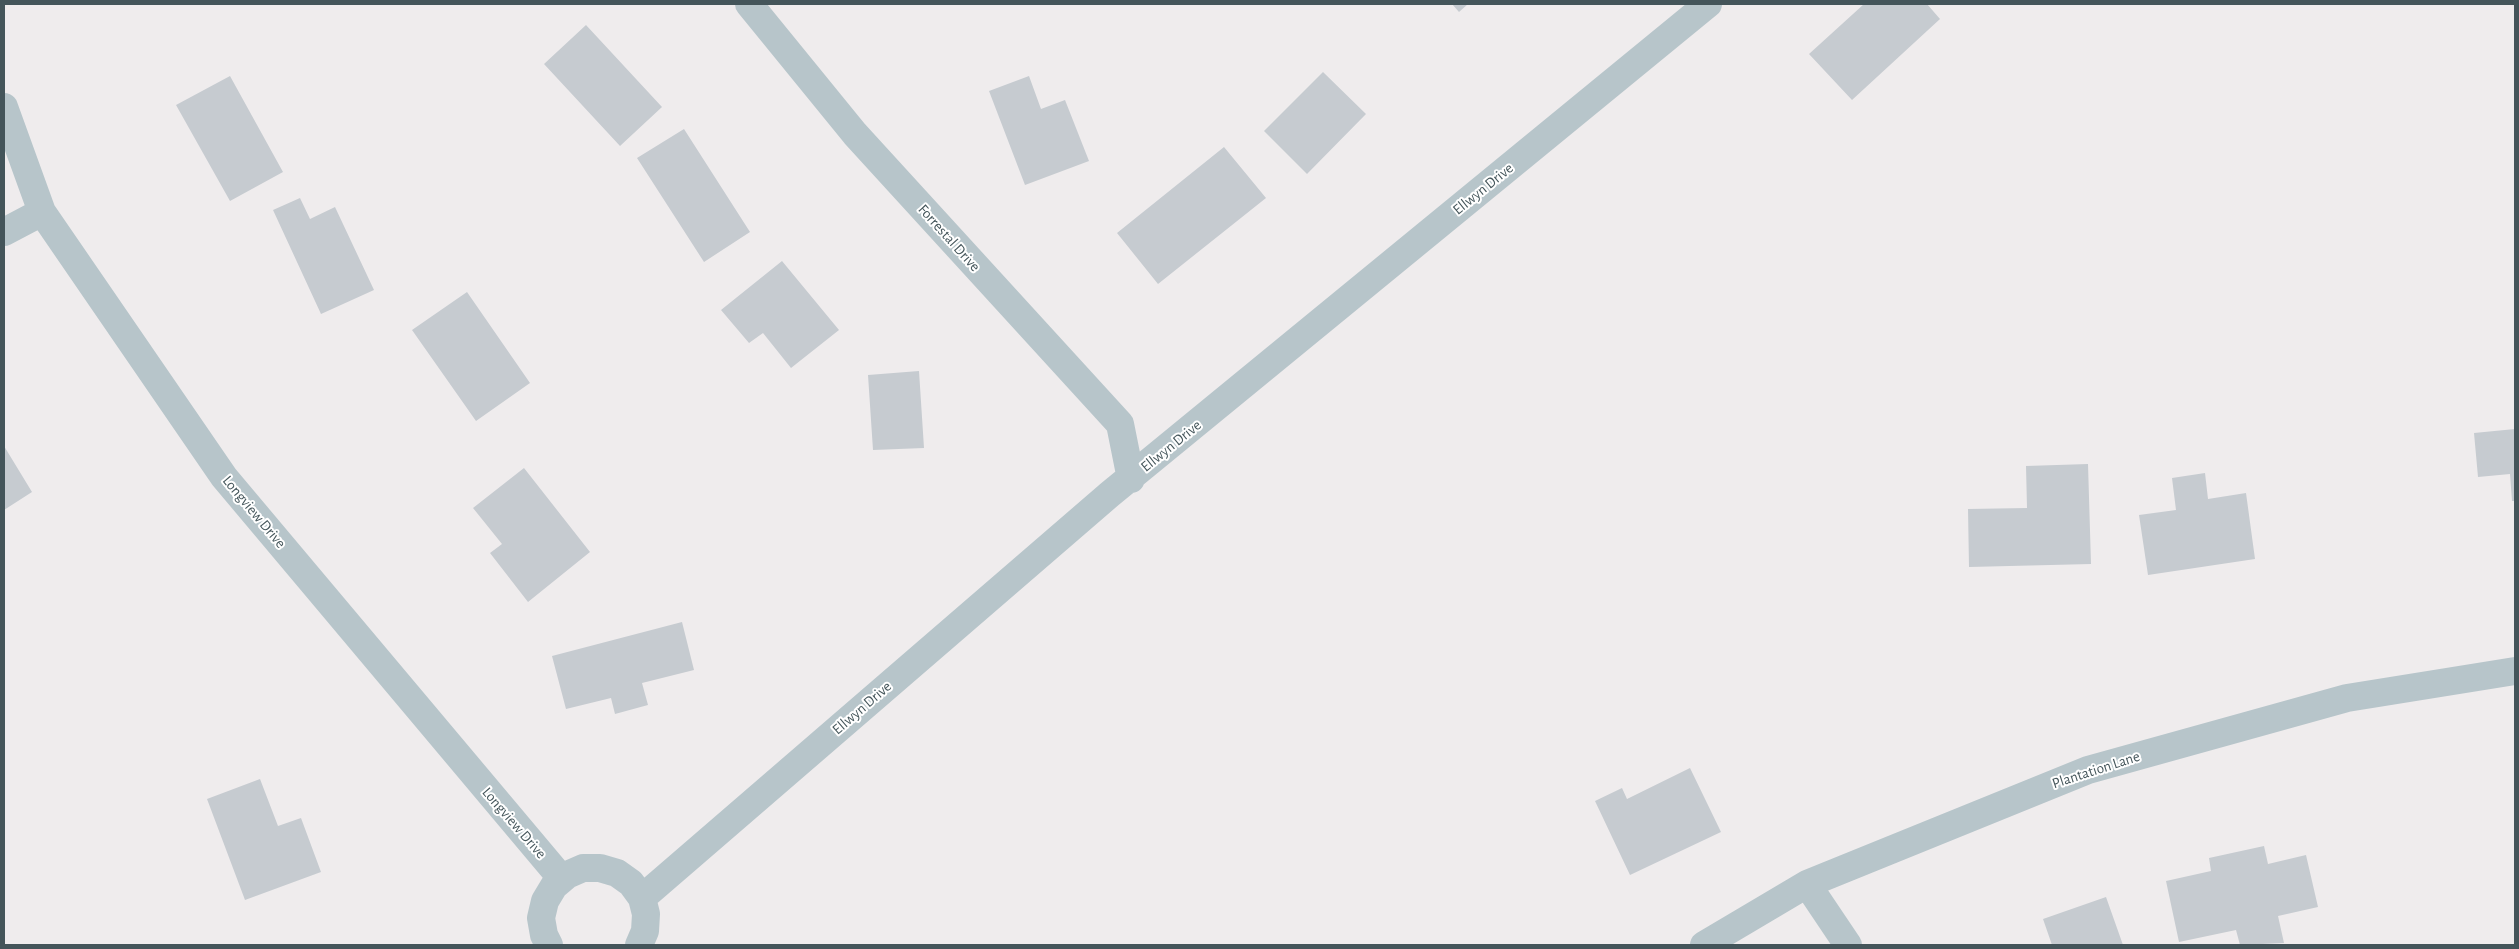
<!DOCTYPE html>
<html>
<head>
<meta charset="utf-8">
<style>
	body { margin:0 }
	#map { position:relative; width:2519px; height:949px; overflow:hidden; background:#efeced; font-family:"Alegreya Sans",sans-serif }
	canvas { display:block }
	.frame { position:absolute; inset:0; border:5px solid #44555a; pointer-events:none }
</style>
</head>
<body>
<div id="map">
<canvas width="2519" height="949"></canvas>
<div class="frame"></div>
</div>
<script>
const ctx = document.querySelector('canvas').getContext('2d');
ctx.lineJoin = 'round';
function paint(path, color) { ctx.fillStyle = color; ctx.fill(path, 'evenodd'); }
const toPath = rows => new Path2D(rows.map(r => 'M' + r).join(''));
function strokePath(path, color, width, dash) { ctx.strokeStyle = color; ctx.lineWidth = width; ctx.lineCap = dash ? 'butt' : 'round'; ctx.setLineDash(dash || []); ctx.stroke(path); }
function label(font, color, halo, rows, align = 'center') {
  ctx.font = font + ' "Alegreya Sans",sans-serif'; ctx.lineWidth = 4; ctx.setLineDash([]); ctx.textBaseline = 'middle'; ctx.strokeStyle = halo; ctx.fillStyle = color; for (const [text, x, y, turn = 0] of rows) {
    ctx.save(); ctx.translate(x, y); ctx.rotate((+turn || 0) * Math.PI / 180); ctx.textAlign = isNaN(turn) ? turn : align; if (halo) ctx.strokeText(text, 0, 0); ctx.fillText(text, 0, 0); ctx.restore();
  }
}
const building = toPath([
	[1452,4,1468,4,1459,12],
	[1864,4,1927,4,1940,19,1852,100,1809,54],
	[586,25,662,107,620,146,544,64],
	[1323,72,1366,114,1307,174,1264,131],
	[230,76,283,172,230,201,176,105],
	[1029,76,1041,109,1065,100,1089,161,1025,185,989,91],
	[684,129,750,232,704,262,637,158],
	[1224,147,1266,198,1158,284,1117,233],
	[300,198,310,219,335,207,374,290,321,314,273,210],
	[782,261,839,330,791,368,763,333,749,343,721,310],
	[467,292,530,383,476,421,412,330],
	[919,371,924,448,873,450,868,375],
	[2515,429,2515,501,2512,501,2510,474,2478,477,2474,433],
	[4,446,32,492,4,510],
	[2088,464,2091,564,1969,567,1968,509,2027,508,2026,466],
	[524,468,590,552,528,602,490,553,502,544,473,508],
	[2205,473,2208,499,2246,493,2255,559,2148,575,2139,515,2176,510,2172,478],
	[682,622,694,670,642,683,648,705,615,714,611,698,566,709,552,656],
	[1690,768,1721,832,1630,875,1595,801,1622,788,1627,799],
	[260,779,278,826,301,818,321,872,245,900,207,799],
	[2264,846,2268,864,2306,855,2318,907,2278,916,2284,943,2240,945,2236,930,2179,942,2166,881,2211,871,2209,858],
	[2106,897,2123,945,2052,945,2043,919]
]);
const minor = toPath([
	[749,4,855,134,1120,424,1131,479],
	[4,107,42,212,224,477,562,879],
	[4,232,42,212],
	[1807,884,1848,945],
	[642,898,1110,494,1708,4],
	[549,945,544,935,541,918,545,901,554,886,567,875,583,868,600,868,617,873,631,883,642,898,646,914,645,931,639,945],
	[1704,945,1807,884,2088,770,2347,698,2515,671]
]);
const streetNames = [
	["Ellwyn Drive",1483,189,-39],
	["Forrestal Drive",949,238,48],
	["Ellwyn Drive",1171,446,-39],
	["Longview Drive",254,512,50],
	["Ellwyn Drive",862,708,-41],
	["Plantation Lane",2096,770,-18],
	["Longview Drive",514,823,49]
];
paint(building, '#c6cbd0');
strokePath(minor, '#b7c5ca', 28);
label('15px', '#44555a', '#fff', streetNames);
</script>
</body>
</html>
